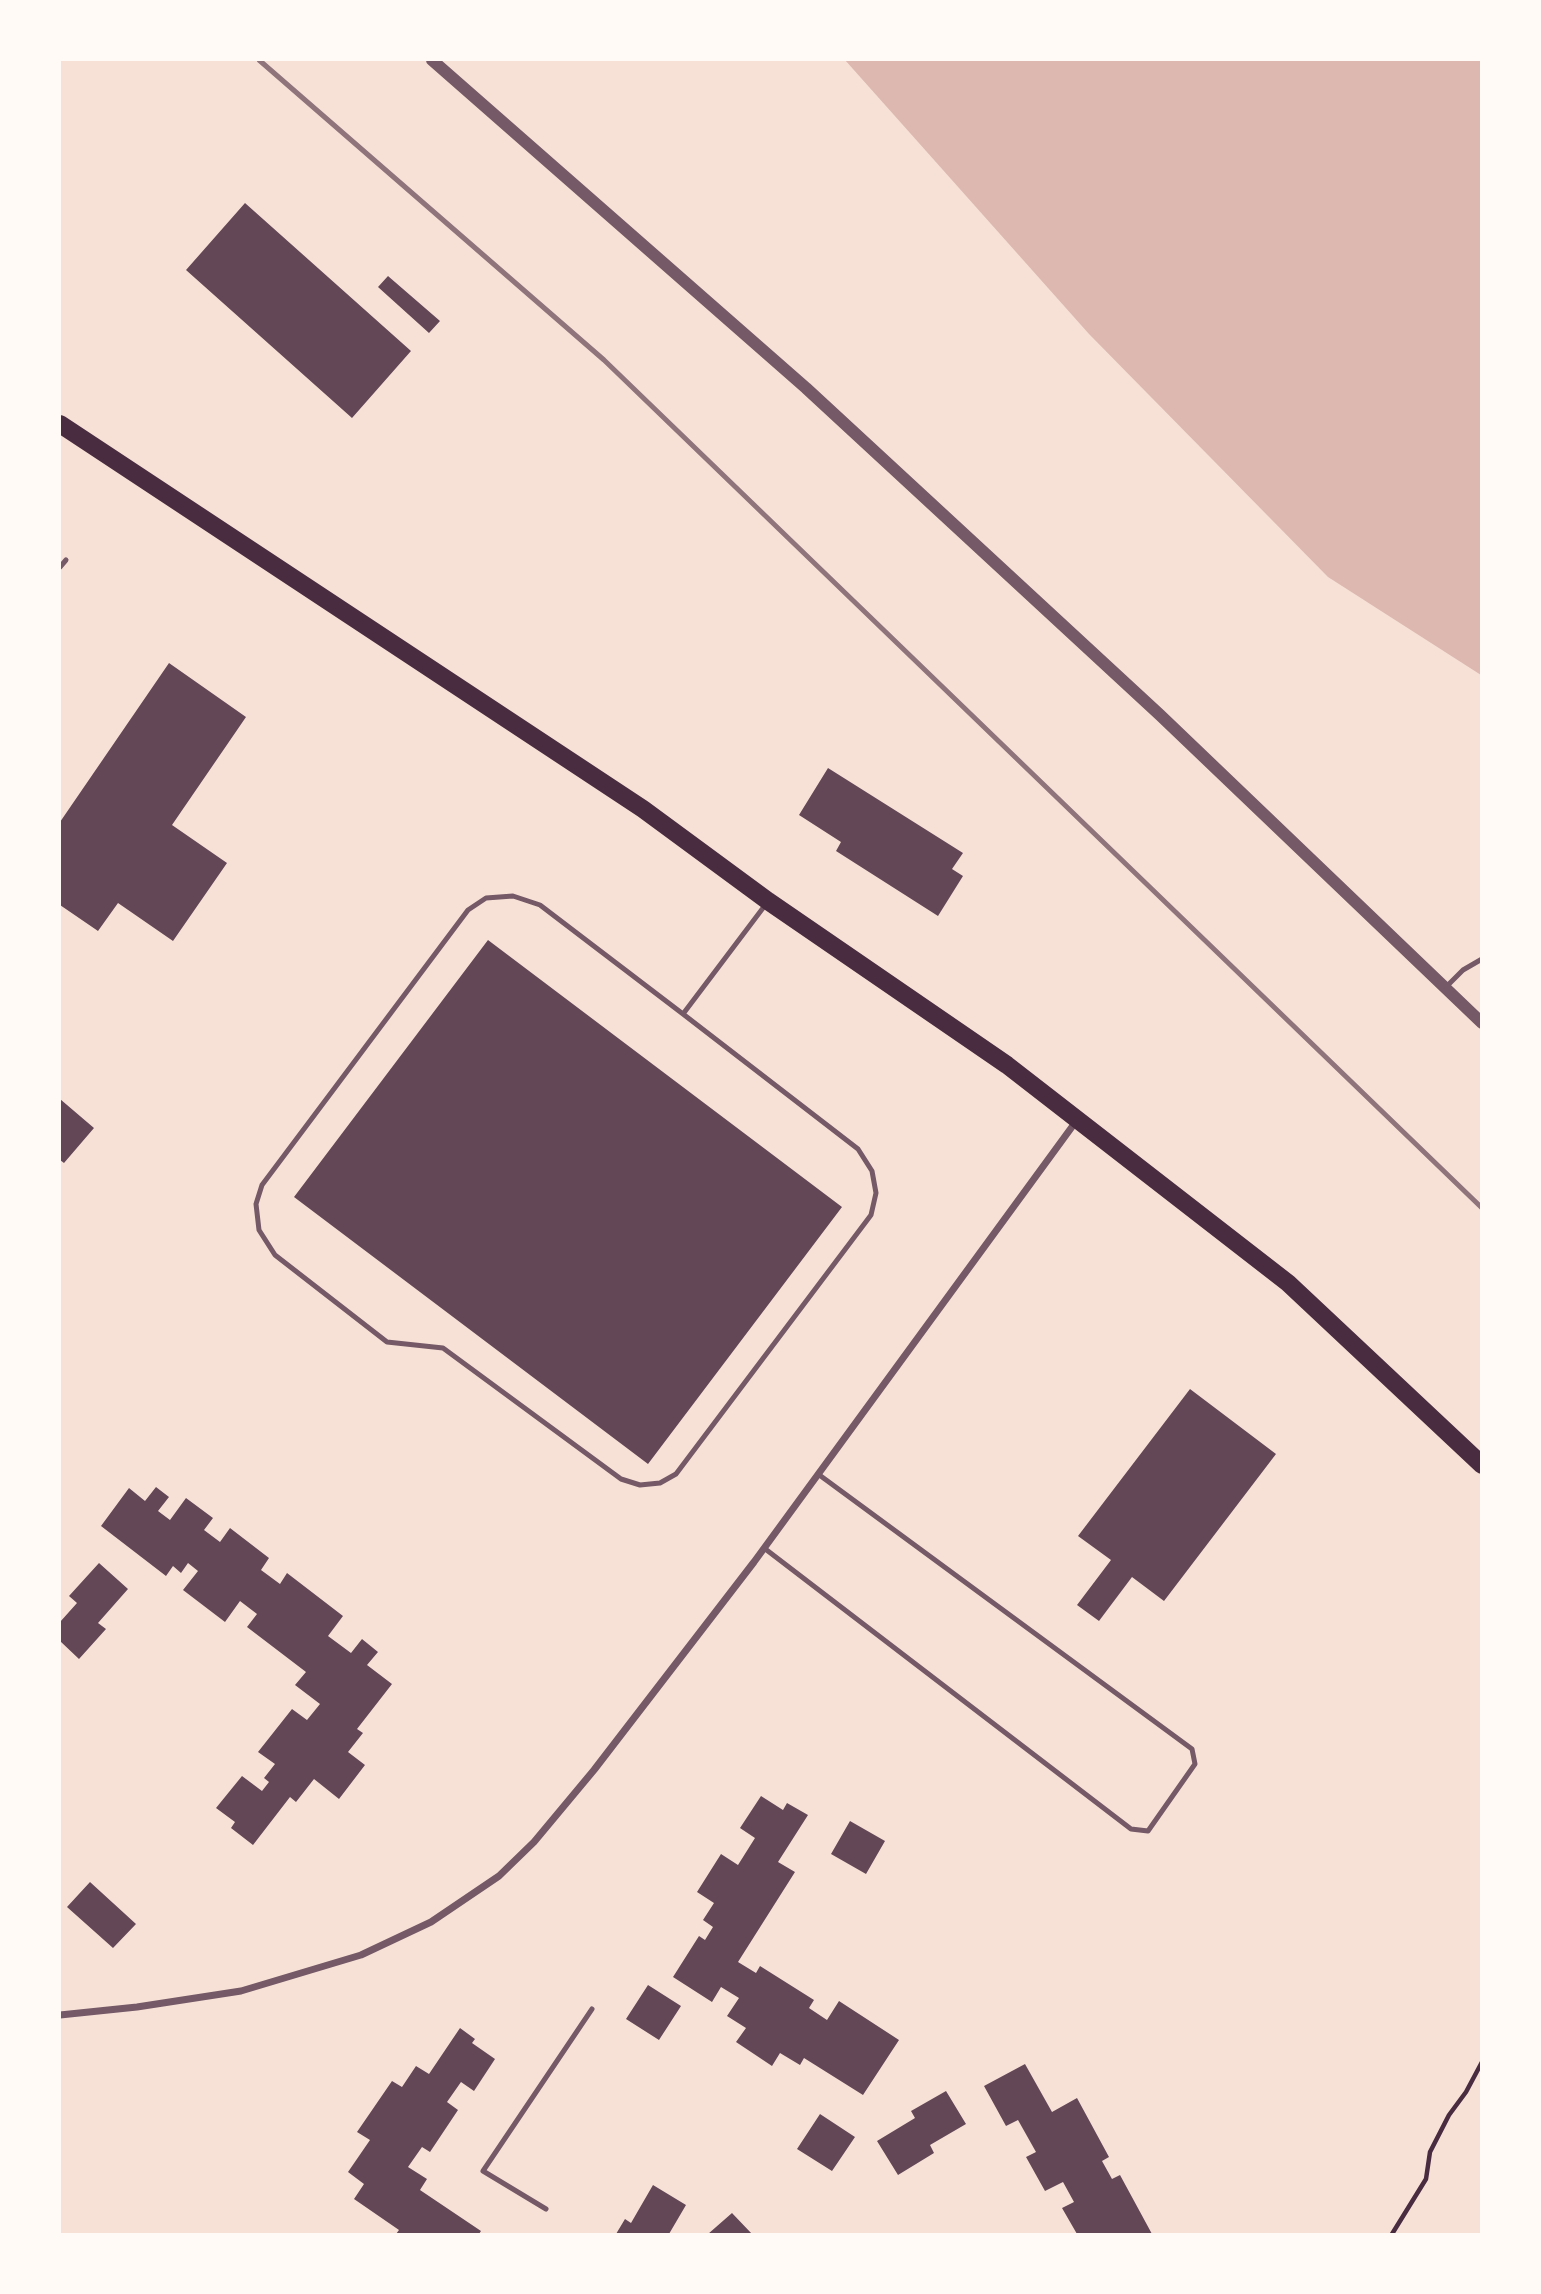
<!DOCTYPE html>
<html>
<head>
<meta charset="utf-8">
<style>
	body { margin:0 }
	#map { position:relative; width:1541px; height:2294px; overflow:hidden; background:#f7e1d7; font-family:"Space Grotesk",sans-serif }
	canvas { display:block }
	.frame { position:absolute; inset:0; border:61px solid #fffaf5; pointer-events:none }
</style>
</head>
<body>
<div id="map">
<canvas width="1541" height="2294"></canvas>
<div class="frame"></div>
</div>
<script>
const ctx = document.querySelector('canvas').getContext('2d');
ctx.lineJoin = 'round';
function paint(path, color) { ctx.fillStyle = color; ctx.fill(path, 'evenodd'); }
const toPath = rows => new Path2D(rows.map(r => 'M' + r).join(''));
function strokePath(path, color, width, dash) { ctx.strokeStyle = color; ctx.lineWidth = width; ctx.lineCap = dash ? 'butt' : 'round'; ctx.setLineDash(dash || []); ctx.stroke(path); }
const water = toPath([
	[845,60,1481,60,1481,675,1328,577,1089,334]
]);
const building = toPath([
	[245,203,411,351,352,418,186,270],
	[388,276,440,321,429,333,378,287],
	[169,663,246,717,172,825,227,863,173,941,118,903,98,931,60,905,60,822],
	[828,768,963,853,952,869,963,876,938,916,836,851,841,842,799,815],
	[488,940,842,1207,648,1464,294,1197],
	[60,1099,94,1128,64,1163,60,1160],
	[1190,1389,1276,1454,1164,1601,1132,1577,1099,1621,1077,1605,1111,1560,1078,1536],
	[156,1487,169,1497,158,1511,170,1520,186,1498,213,1518,204,1530,220,1542,230,1528,269,1558,261,1570,280,1584,287,1573,343,1616,328,1636,351,1653,362,1639,378,1652,367,1665,392,1684,357,1729,363,1733,348,1752,365,1765,339,1799,314,1779,296,1802,290,1797,253,1845,231,1828,235,1822,216,1808,242,1776,262,1791,269,1782,264,1778,275,1764,258,1752,292,1709,307,1720,320,1704,295,1685,306,1672,247,1627,257,1614,240,1601,225,1622,183,1590,198,1571,188,1563,181,1573,173,1566,166,1576,101,1526,129,1488,145,1501],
	[99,1563,128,1589,98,1623,106,1629,79,1659,60,1641,60,1622,77,1603,69,1596],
	[761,1796,783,1810,787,1803,808,1815,778,1862,795,1872,738,1962,756,1973,760,1966,814,2000,809,2008,827,2020,839,2001,899,2040,863,2095,804,2058,800,2065,780,2053,772,2066,736,2042,746,2028,727,2016,739,1998,721,1987,712,2002,673,1977,699,1936,705,1940,713,1927,703,1920,714,1903,697,1892,721,1854,738,1865,755,1838,740,1828],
	[850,1821,885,1841,866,1874,831,1854],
	[90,1882,136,1924,113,1948,67,1907],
	[648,1985,681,2006,659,2040,626,2019],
	[460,2028,475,2039,472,2043,495,2059,474,2091,461,2082,447,2102,458,2110,430,2152,422,2147,408,2167,427,2179,420,2190,481,2231,479,2234,396,2234,399,2230,354,2199,364,2184,348,2172,370,2140,357,2132,392,2081,402,2087,416,2066,429,2074],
	[1025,2064,1052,2112,1077,2098,1109,2157,1102,2161,1112,2179,1120,2175,1152,2234,1077,2234,1062,2208,1074,2202,1063,2182,1045,2191,1026,2157,1036,2152,1018,2120,1006,2126,984,2086],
	[946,2091,966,2124,930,2145,934,2153,898,2175,877,2141,915,2118,911,2111],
	[820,2114,855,2137,832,2171,797,2149],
	[653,2185,686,2205,669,2234,616,2234,625,2219,631,2223],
	[732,2213,752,2234,708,2234]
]);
const path = toPath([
	[1392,2234,1426,2179,1430,2152,1449,2115,1466,2092,1482,2062]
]);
const service = toPath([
	[60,567,66,560],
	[1446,987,1463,970,1482,959],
	[683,1014,540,905,513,896,486,898,468,910,262,1185,256,1204,259,1230,275,1255,387,1342,443,1348,621,1479,640,1485,660,1483,676,1474,871,1215,876,1193,872,1171,858,1149,683,1014,766,904],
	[764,1548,1131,1829,1148,1831,1195,1764,1192,1749,818,1474],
	[546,2209,483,2171,592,2009]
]);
const minor = toPath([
	[60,2015,137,2007,241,1991,361,1955,431,1922,499,1876,534,1842,594,1770,754,1562,1077,1120]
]);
const tertiary = toPath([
	[432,60,806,388,1160,715,1482,1023]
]);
const primary = toPath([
	[60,424,643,809,768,901,1007,1065,1288,1283,1482,1465]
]);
const rail = toPath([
	[259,60,604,360,1482,1208]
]);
paint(water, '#dcb8b0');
paint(building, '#644757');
strokePath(path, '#4a2c40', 4.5);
strokePath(service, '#755966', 5);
strokePath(minor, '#755966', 7);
strokePath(tertiary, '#755966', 12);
strokePath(primary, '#4a2c40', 18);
strokePath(rail, '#8f747c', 5);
</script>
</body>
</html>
